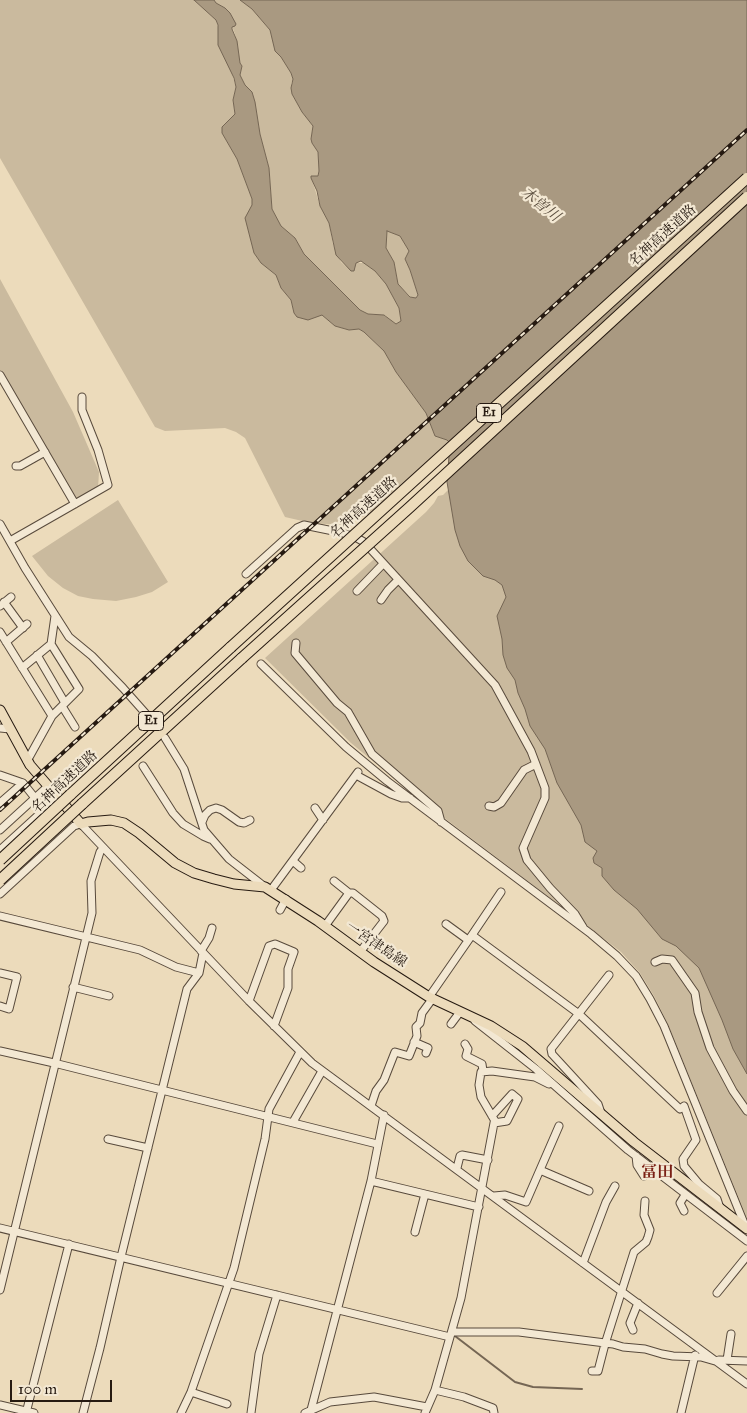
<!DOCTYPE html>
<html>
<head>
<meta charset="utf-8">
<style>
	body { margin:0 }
	#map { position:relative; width:747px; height:1413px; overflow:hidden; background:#ecdbbb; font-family:"IM FELL Great Primer",serif }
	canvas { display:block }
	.scale { position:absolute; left:10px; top:1380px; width:102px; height:22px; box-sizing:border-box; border:2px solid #261a11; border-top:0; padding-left:6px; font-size:15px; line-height:18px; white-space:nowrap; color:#261a11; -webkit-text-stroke:4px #f3e8d3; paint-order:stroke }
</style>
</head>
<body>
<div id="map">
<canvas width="747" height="1413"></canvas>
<div class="scale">100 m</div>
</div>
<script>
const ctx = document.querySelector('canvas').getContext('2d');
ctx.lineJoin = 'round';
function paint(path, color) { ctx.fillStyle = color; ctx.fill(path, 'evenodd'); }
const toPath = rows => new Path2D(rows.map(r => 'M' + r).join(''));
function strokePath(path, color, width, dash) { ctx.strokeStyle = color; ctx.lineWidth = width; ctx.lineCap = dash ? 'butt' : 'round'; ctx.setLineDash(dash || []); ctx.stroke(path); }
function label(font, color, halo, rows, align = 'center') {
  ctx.font = font + ' "IM FELL Great Primer","Noto Serif JP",serif'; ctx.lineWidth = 4.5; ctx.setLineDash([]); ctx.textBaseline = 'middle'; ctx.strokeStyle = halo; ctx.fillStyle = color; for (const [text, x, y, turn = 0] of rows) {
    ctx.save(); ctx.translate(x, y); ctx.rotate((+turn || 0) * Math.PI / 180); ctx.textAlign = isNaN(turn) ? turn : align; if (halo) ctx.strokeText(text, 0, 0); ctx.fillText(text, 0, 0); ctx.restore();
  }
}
const green = toPath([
	[0,0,194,0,216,20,236,87,233,100,235,114,222,127,222,133,237,159,252,199,254,253,261,263,276,275,281,288,291,300,294,313,313,318,318,315,322,315,335,326,349,330,359,329,364,332,384,351,396,372,426,413,435,436,447,440,450,443,375,512,341,525,311,523,285,517,245,438,236,432,225,428,165,431,155,427,0,158],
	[214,0,240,0,252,9,270,30,281,57,291,73,293,79,291,84,292,94,302,112,313,126,311,139,312,143,318,152,319,171,318,176,311,176,320,206,329,223,333,244,341,262,351,271,356,263,364,263,375,271,386,284,399,308,401,321,396,324,385,315,368,314,360,310,304,254,295,238,281,226,272,209,269,168,260,134,252,92,245,85,240,75,242,66,240,63,235,34,225,8,216,3],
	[387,231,400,236,409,251,405,259,410,270,418,295,416,298,411,297,398,284,394,262,386,248],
	[0,279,73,412,99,472,98,489,76,502,0,370],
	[453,485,499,572,578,818,594,847,673,939,703,971,747,1070,747,1218,668,1024,654,996,640,973,621,952,594,931,414,795,351,743,265,658,426,512,434,503,438,496,443,495],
	[118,500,168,582,152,592,136,597,116,601,93,599,78,596,63,588,48,576,32,556]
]);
const water = toPath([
	[194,0,214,0,216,3,225,8,230,13,236,24,235,26,232,27,232,29,237,41,240,63,242,66,240,75,245,85,252,92,255,102,260,134,269,168,272,209,281,226,295,238,304,254,360,310,368,314,384,315,396,324,401,321,399,308,386,284,375,271,361,261,356,263,354,271,351,271,336,255,329,223,320,206,317,191,311,178,311,176,318,176,319,171,318,152,312,143,311,139,313,126,302,112,292,94,291,88,293,79,291,73,281,57,275,51,270,30,252,9,240,0,747,0,747,1074,733,1049,722,1020,699,968,676,946,662,939,637,909,614,890,602,876,602,868,594,863,593,858,597,851,585,842,581,825,557,783,545,749,530,726,525,709,518,693,515,680,507,668,503,655,502,639,497,616,506,597,502,585,495,580,483,576,468,561,460,546,455,530,447,482,450,443,447,440,435,436,426,413,396,372,384,351,364,332,359,329,349,330,335,326,322,315,308,320,297,317,294,313,291,300,281,288,276,275,261,263,254,253,245,218,252,205,252,199,237,159,222,133,222,127,235,114,233,100,236,87,234,78,218,45,218,25,216,20,194,0],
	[387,231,400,236,409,251,405,259,410,270,418,295,416,298,410,297,398,284,394,262,386,248,387,231]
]);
const stream = toPath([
	[455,1336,515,1382,533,1387,582,1389]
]);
const minor = toPath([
	[0,375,75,504],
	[16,466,20,466,45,452],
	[0,524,25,568,69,637,92,656,123,688,147,715],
	[10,541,108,485,98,450,82,410,82,397],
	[246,574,297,528,304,525,343,533,357,538,364,542,495,685,531,751,545,788,545,798,523,848,527,860,550,888,575,914,583,927],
	[357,591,383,564],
	[381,600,388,590,398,580],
	[4,602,23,628],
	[0,606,11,597],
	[0,632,52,716,79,689,51,644],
	[6,642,27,624],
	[296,643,295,653,337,703,348,712,372,754,438,811,441,822],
	[37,655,65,703],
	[261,664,346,747,387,781,591,934,617,956,636,976,650,999,664,1026,746,1228],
	[22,668,51,644,55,616],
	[62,706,75,727],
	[0,728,10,729],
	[165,738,184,769,204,830,229,859,265,887],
	[27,761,52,716],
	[143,766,173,813,183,824,203,836,210,839],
	[0,775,23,783,0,803],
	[356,775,391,794,402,798,410,798],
	[23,783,35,798],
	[489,806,494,807,501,803,524,770,536,764],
	[315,808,323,820],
	[202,822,205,815,210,810,216,808,222,810,239,822,244,823,250,820],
	[0,830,47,787],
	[0,850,57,798],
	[293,861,301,868],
	[334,881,349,893],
	[271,890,358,772],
	[0,894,74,826,81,824,249,1001,312,1063,747,1384],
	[280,910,286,899],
	[0,916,140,950,176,967,199,973],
	[446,924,468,940],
	[325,926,349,893,353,893,382,916,384,921,360,952],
	[472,935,501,892],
	[201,951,209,938,212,928],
	[655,962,662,959,672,960,695,993,698,1012,710,1048,733,1091,747,1111],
	[0,973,17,977,9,1009,0,1006],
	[73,987,109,996],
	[429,997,472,935,579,1014,680,1109,684,1106,696,1140,683,1159,684,1166,699,1184,717,1199,720,1208],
	[249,1001,269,946,275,944,294,952,288,969,288,988,274,1026],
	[475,1021,536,1069,628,1150,747,1241],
	[451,1024,460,1012],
	[414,1042,428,1048,426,1053],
	[465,1044,468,1049,466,1056,482,1064,483,1071],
	[0,1051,54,1063,377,1144],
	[371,1106,376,1091,384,1080,395,1052,409,1056,417,1036,416,1027,420,1023,422,1013,433,998],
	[601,1113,598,1104,552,1054,551,1049,609,975],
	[492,1116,512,1094,518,1099,507,1121,494,1123],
	[293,1122,322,1071],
	[108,1139,148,1148],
	[636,1156,637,1165,644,1176],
	[457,1168,460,1156,462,1155,488,1160],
	[540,1170,589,1191],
	[371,1181,479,1207],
	[494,1196,505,1195,526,1202,559,1126],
	[684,1211,680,1203,685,1195],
	[0,1228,450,1337],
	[415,1232,425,1194],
	[583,1263,606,1202,615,1186],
	[0,1290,92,913,91,881,100,852,103,848],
	[717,1293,747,1256],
	[633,1330,630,1323,638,1303],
	[452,1332,519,1332,613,1344,623,1347,645,1349,662,1354,673,1356,701,1357,715,1361,719,1360,747,1361],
	[727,1360,731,1334],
	[592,1371,598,1371,605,1344,634,1252,646,1242,648,1237,650,1230,644,1215,645,1201],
	[435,1390,464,1397,493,1408,494,1413],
	[191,1392,227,1404],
	[0,1405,34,1413],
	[311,1410,371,1181,384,1115],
	[26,1413,69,1244],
	[83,1413,100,1348,121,1257,187,989,199,973,203,953],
	[181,1413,191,1392,234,1268,265,1139,269,1109,300,1052],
	[251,1413,259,1354,277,1295],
	[305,1413,330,1402,374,1397,427,1407],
	[425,1413,435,1390,461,1298,494,1123,495,1121,481,1097,479,1085,481,1072,492,1071,535,1077,549,1084,552,1083],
	[681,1413,695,1355]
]);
const major = toPath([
	[0,710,30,765,81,824,88,822,111,820,124,823,139,833,175,863,194,873,214,879,234,884,265,887,318,921,374,962,429,997,491,1026,522,1046,634,1142,747,1229]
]);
const highway = toPath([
	[70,795,231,647],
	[82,804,242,658]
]);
const rail = toPath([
	[0,810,747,130]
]);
const highwayBridge = toPath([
	[231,647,747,178],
	[242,658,410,507,747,197],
	[0,860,70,795],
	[0,880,82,804]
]);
const shields = [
	[489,413,25],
	[151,721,25]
];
const shieldNames = [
	["E1",489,413],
	["E1",151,721]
];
const streetNames = [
	["名神高速道路",663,236,-42],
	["名神高速道路",364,508,-42],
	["名神高速道路",65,782,-43],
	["一宮津島線",376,945,34]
];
const waterNames = [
	["木曽川",540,205,39]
];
const quarterNames = [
	["冨田",657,1173]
];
paint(green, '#caba9e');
paint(water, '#a99981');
strokePath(water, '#756654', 1);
strokePath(stream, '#756654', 2);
strokePath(minor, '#584a3c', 9);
strokePath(major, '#261a11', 11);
strokePath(highway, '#261a11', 12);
strokePath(minor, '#f3e8d3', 7);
strokePath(major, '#ecdbbb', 9);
strokePath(highway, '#ecdbbb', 10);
strokePath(rail, '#261a11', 4);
strokePath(rail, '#f3e8d3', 2, [5.5]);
strokePath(highwayBridge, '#261a11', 12, []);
strokePath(highwayBridge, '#ecdbbb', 10);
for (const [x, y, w] of shields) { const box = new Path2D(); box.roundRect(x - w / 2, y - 9.5, w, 19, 4); ctx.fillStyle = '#f3e8d3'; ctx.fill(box); strokePath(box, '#261a11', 1); }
label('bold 12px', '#261a11', null, shieldNames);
label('14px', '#261a11', '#f3e8d3', streetNames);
label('italic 15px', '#5a4d3e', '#f3e8d3', waterNames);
label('bold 16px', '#7a1f14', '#f3e8d3', quarterNames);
</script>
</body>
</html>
